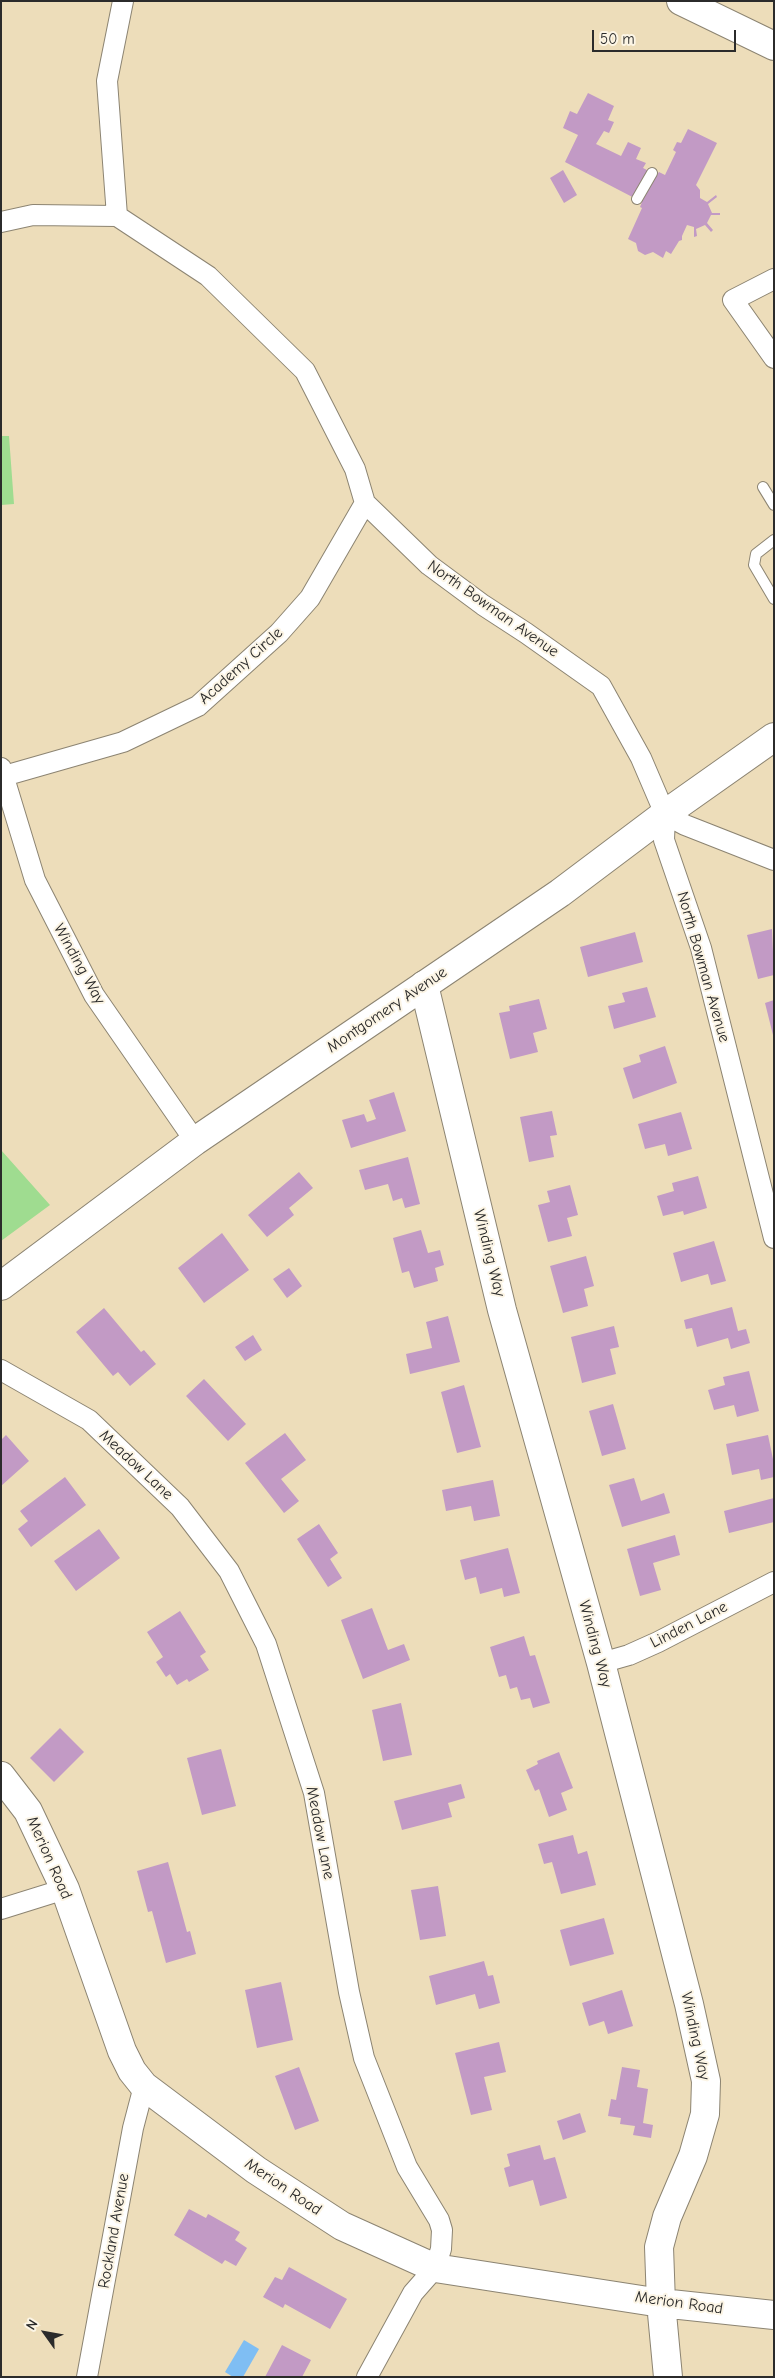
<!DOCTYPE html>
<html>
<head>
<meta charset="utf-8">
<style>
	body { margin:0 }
	#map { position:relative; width:775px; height:2378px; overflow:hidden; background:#edddba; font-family:"Comic Neue",sans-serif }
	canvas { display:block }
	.frame { position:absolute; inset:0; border:2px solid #2b2b2b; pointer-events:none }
	.north { position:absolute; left:20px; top:2308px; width:50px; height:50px; -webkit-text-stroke:4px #fcf5e5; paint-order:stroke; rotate:302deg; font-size:14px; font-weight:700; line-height:20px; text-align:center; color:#2b2b2b }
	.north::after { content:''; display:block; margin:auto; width:18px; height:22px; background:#2b2b2b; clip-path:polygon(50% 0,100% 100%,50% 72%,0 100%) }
	.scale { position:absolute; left:592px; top:30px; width:144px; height:22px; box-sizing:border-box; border:2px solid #2b2b2b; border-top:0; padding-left:6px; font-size:15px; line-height:18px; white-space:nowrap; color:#2b2b2b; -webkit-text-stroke:4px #fcf5e5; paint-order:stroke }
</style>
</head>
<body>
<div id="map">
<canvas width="775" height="2378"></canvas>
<div class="frame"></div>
<div class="north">N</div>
<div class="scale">50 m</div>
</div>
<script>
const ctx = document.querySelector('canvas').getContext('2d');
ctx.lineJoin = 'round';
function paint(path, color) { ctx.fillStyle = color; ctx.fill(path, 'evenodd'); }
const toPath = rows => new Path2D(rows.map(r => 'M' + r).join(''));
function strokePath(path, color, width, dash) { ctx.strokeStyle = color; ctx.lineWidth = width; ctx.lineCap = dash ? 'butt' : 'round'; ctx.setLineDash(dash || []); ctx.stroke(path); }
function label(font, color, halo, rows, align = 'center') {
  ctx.font = font + ' "Comic Neue",sans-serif'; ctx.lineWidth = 4; ctx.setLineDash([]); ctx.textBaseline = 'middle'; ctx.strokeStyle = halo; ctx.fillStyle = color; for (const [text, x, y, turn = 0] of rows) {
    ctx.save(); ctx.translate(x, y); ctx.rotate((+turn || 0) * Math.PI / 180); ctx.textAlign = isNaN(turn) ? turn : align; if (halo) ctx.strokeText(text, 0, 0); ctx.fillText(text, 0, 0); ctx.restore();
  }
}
const green = toPath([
	[1,436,9,436,14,504,1,505],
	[1,1150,50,1205,1,1241]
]);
const water = toPath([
	[244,2340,259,2349,243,2377,233,2377,225,2372]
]);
const building = toPath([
	[588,93,614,106,608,120,614,122,609,133,604,131,596,144,621,156,628,142,641,148,636,159,646,163,643,168,657,175,659,172,665,175,676,152,673,150,677,142,681,143,688,129,717,143,696,185,700,190,700,198,707,202,716,195,717,197,708,204,712,213,720,213,720,215,711,215,707,223,713,230,711,232,705,225,696,229,697,236,694,237,694,227,687,225,682,236,682,240,679,241,671,254,666,251,663,258,653,252,645,255,638,251,636,243,628,239,642,208,640,207,642,202,565,162,578,135,563,128,570,111,577,114],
	[563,170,577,195,564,203,550,178],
	[772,929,774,975,758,979,747,935],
	[635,932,643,962,588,977,580,947],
	[647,987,656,1017,614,1029,608,1006,625,1002,622,993],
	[539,999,547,1029,533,1033,538,1052,510,1059,499,1013,510,1011,509,1006],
	[774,1000,774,1035,773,1035,765,1003],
	[665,1046,677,1083,633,1099,623,1068,641,1062,639,1055],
	[394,1092,406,1131,351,1148,342,1120,364,1114,367,1122,376,1119,369,1100],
	[552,1111,557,1135,550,1136,554,1157,529,1162,520,1117],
	[681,1112,692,1149,668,1156,665,1144,645,1149,638,1124],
	[408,1157,420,1204,405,1208,402,1198,393,1201,388,1184,365,1190,359,1170],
	[299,1172,313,1188,289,1208,294,1215,267,1237,248,1215],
	[698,1176,707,1208,684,1215,683,1211,663,1216,657,1196,674,1191,672,1183],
	[570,1185,578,1215,567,1218,572,1236,548,1242,538,1205,550,1202,547,1191],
	[421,1230,428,1253,440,1250,444,1265,435,1268,438,1281,414,1288,409,1271,402,1273,393,1238],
	[222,1233,249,1270,204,1303,178,1268],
	[714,1241,726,1281,711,1285,708,1274,681,1282,673,1253],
	[586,1256,594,1286,584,1289,588,1306,563,1313,550,1266],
	[289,1268,302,1286,287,1298,273,1279],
	[732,1307,738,1331,746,1329,750,1343,731,1349,728,1338,697,1347,692,1328,686,1329,684,1320],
	[104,1308,141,1352,144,1350,156,1364,130,1386,118,1372,113,1376,76,1332],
	[448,1316,460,1362,410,1374,406,1354,432,1348,426,1322],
	[614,1326,619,1347,610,1349,616,1374,582,1383,571,1337],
	[253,1335,262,1350,245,1361,235,1347],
	[749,1371,759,1411,737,1417,734,1405,714,1410,708,1390,725,1385,723,1377],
	[204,1379,246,1424,228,1441,186,1396],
	[464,1385,481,1447,457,1453,441,1392],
	[613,1404,626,1449,602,1456,589,1411],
	[285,1433,306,1460,281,1479,299,1501,284,1513,245,1463],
	[6,1435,29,1461,1,1486,1,1440],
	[768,1435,774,1464,774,1477,761,1480,759,1469,732,1475,726,1444],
	[65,1477,86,1505,31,1547,18,1529,28,1521,20,1511],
	[634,1478,641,1501,664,1493,670,1513,622,1527,609,1485],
	[493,1480,500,1516,474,1521,471,1506,446,1511,442,1490],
	[774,1498,774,1522,729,1533,724,1511],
	[319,1524,338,1553,330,1559,342,1578,328,1587,297,1539],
	[99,1529,120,1558,76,1591,54,1561],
	[675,1535,680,1555,653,1563,661,1590,640,1596,627,1549],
	[508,1548,520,1593,504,1597,502,1588,480,1594,476,1577,465,1580,460,1560],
	[372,1608,388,1650,404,1644,410,1660,363,1679,341,1620],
	[180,1611,206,1652,200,1656,209,1670,189,1682,187,1679,177,1685,170,1674,166,1677,156,1662,163,1657,147,1632],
	[524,1636,530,1656,535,1655,550,1703,533,1708,530,1698,521,1700,517,1687,510,1689,506,1675,499,1677,490,1647],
	[401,1703,412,1755,383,1761,372,1710],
	[60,1728,84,1752,54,1782,30,1758],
	[221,1749,236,1806,202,1815,187,1758],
	[559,1752,573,1788,561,1793,567,1810,549,1817,539,1789,535,1791,526,1770,538,1764,537,1761],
	[461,1784,465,1798,448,1803,452,1817,402,1830,394,1801],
	[573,1835,578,1854,587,1851,596,1885,561,1894,552,1862,544,1864,538,1844],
	[168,1862,187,1932,190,1931,196,1954,166,1963,152,1911,148,1912,137,1871],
	[438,1886,446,1936,420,1940,411,1890],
	[604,1918,614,1954,570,1966,560,1930],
	[484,1961,488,1976,493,1975,500,2003,479,2009,475,1994,436,2005,429,1976],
	[281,1982,293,2040,257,2048,245,1990],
	[622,1990,633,2026,608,2034,604,2021,589,2026,582,2003],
	[499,2042,506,2072,484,2077,492,2110,471,2115,455,2053],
	[299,2067,319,2121,295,2130,275,2076],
	[622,2067,640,2070,637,2087,648,2089,643,2123,653,2125,651,2138,633,2135,635,2126,620,2124,621,2118,608,2116,611,2099,616,2100],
	[580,2113,586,2132,563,2140,557,2121],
	[540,2145,544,2160,555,2157,567,2198,540,2206,533,2180,509,2187,504,2168,510,2166,507,2154],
	[189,2209,206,2218,208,2214,210,2215,240,2232,235,2240,247,2248,236,2266,225,2260,222,2264,174,2235],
	[289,2267,347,2299,330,2329,285,2304,283,2308,263,2297,275,2277,282,2280],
	[282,2345,311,2360,302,2377,265,2377]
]);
const lane = toPath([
	[637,199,652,173],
	[763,487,774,505],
	[774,540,756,554,754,565,774,599]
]);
const street = toPath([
	[123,1,107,81,117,216,208,276,305,371,355,469,365,503,429,565,483,605,526,633,601,686,641,758,665,814,664,840,701,948,774,1238],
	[1,222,33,215,117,216],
	[774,279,733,300,774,358],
	[1,768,35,880,94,995,195,1141],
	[4,776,123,742,198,706,279,633,310,598,365,503],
	[665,814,685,825,774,860],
	[1,1370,89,1420,180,1507,229,1571,266,1644,314,1793,349,1992,364,2058,407,2167,439,2220,442,2230,441,2249,435,2268,413,2293,367,2377],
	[601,1663,629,1655,658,1642,774,1582],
	[1,1909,65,1889],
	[87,2377,133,2128,144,2086]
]);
const secondary = toPath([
	[681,1,774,46],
	[424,985,502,1310,601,1663,689,2004,706,2081,705,2114,693,2156,667,2217,659,2247,661,2303,668,2377],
	[1,1776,28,1811,65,1889,122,2051,132,2071,144,2086,256,2170,342,2226,435,2268,661,2303,774,2315]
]);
const primary = toPath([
	[1,1286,195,1141,560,893,665,814,774,737]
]);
const streetNames = [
	["North Bowman Avenue",493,609,35],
	["Academy Circle",241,666,-42],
	["Winding Way",79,964,61],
	["North Bowman Avenue",703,967,74],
	["Montgomery Avenue",387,1010,-34],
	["Winding Way",489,1253,76],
	["Meadow Lane",136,1465,43],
	["Linden Lane",689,1625,-27],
	["Winding Way",595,1644,75],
	["Meadow Lane",320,1833,79],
	["Merion Road",49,1858,66],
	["Winding Way",695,2036,78],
	["Merion Road",283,2187,34],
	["Rockland Avenue",114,2231,-80],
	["Merion Road",679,2303,8]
];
paint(green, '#9fdc90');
paint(water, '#7fbef3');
paint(building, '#c29ac5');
strokePath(lane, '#8c8472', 12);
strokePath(street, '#8c8472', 22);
strokePath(secondary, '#8c8472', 30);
strokePath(primary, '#8c8472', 30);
strokePath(lane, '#fff', 10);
strokePath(street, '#fff', 20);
strokePath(secondary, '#fff', 28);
strokePath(primary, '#fff', 28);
label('16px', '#2b2b2b', '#fcf5e5', streetNames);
</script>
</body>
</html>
